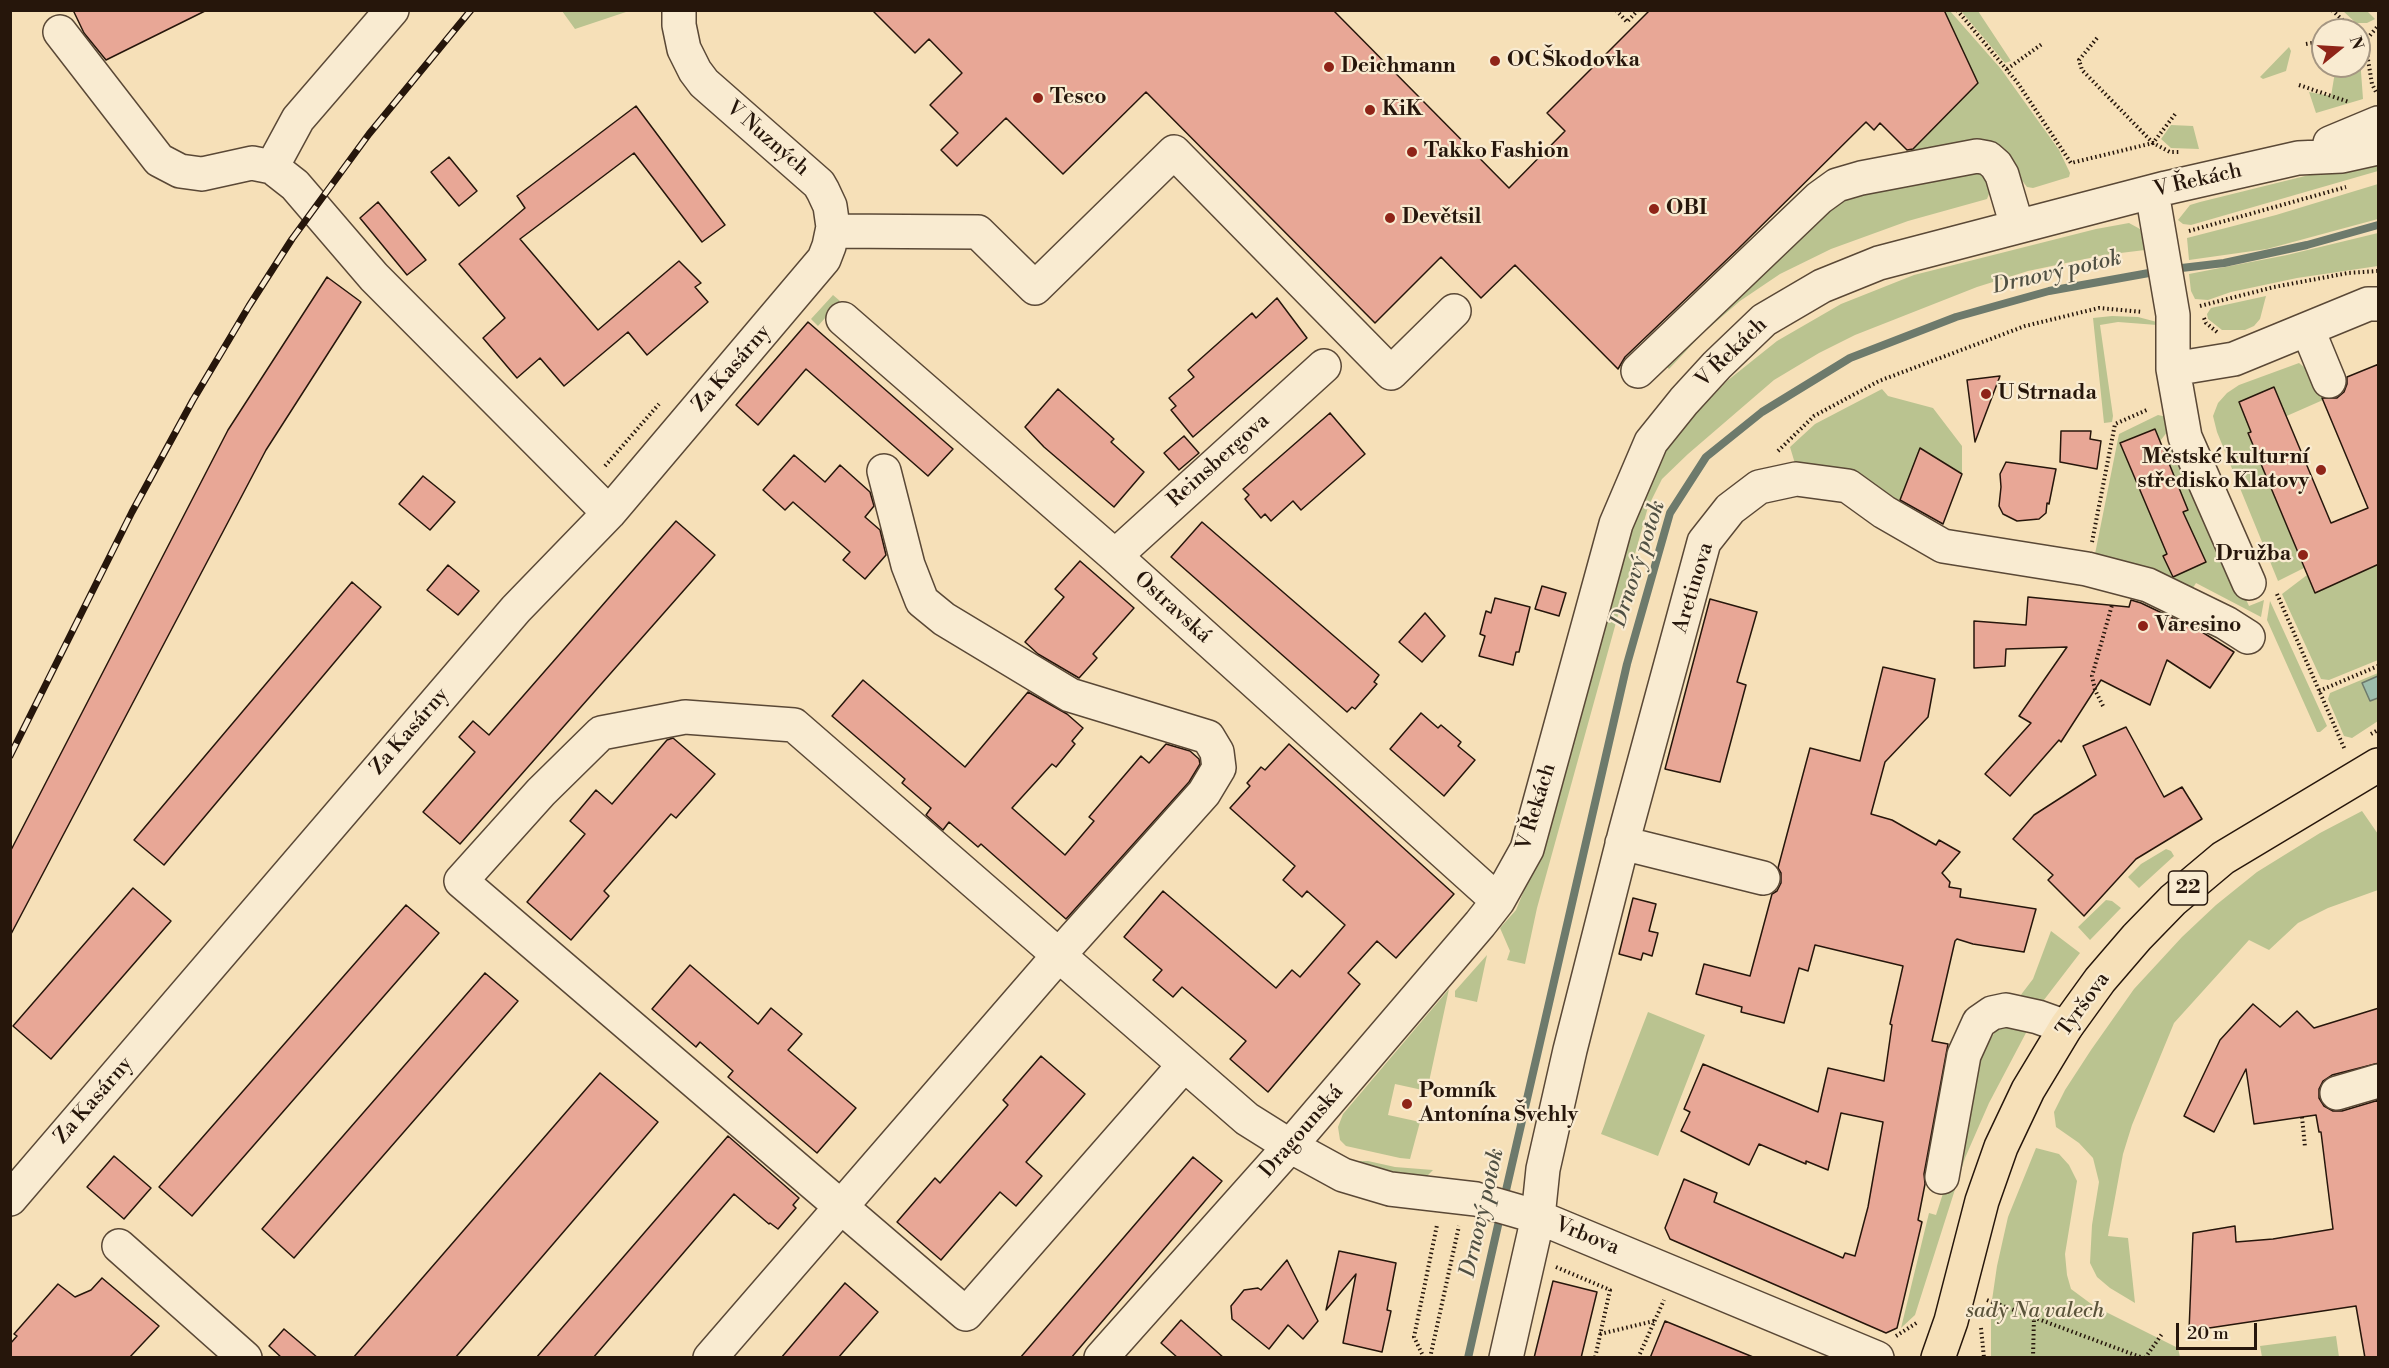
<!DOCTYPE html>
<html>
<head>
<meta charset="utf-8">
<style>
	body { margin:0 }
	#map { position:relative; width:2389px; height:1368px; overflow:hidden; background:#f6e0b8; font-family:"Libre Bodoni",serif }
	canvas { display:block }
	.frame { position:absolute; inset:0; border:12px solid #26160b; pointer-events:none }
	.north { position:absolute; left:2311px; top:18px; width:60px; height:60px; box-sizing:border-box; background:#f9ebd1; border:2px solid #a59682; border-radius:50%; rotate:72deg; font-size:16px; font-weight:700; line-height:24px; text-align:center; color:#26160b }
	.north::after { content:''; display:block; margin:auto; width:21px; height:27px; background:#8f2418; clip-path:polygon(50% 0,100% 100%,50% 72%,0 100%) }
	.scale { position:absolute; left:2176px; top:1323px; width:81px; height:27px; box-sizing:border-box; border:3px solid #26160b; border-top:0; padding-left:8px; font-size:18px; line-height:21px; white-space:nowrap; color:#26160b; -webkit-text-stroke:4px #f9ebd1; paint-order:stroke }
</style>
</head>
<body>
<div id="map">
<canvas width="2389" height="1368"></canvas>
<div class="frame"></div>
<div class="north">N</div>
<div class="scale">20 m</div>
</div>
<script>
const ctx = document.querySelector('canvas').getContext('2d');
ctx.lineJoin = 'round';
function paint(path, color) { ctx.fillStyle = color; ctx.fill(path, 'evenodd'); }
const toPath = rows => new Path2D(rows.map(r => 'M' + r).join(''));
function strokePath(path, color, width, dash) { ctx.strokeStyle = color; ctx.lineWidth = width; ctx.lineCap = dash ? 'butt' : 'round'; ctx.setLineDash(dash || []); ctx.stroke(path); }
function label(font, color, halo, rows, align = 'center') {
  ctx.font = font + ' "Libre Bodoni",serif'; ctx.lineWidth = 4.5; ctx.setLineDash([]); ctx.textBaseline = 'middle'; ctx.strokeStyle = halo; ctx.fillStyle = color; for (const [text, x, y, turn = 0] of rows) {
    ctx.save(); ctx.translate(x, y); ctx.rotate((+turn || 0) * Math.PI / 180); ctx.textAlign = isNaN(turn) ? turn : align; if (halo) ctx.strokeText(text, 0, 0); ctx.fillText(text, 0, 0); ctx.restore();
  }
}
const green = toPath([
	[562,11,629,11,575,29],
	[1944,11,1950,11,2001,69,2059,150,2070,173,2069,177,2033,188,2027,187,2020,178,1910,152,1978,83],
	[1961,11,1978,11,2011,61,2005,63],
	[2343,11,2367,11,2375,19,2367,23,2356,23],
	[2359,44,2363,99,2316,113,2309,92,2331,96,2336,66,2359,66],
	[2289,47,2291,51,2286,71,2263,79,2260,77],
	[2171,125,2193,126,2199,149,2171,148,2161,139],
	[2378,158,2378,171,2191,225,2183,224,2178,220,2190,205,2200,202],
	[1983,169,1991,189,1987,199,1908,221,1831,249,1780,274,1740,301,1703,333,1669,369,1666,366,1835,197],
	[2378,184,2378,219,2267,249,2189,260,2187,238,2276,215],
	[2129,223,2140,229,2145,250,2104,255,2028,271,1977,287,1855,335,1819,353,1774,380,1688,454,1662,479,1648,507,1537,908,1525,964,1507,960,1510,951,1500,928,1516,910,1541,849,1609,601,1643,495,1664,453,1688,422,1727,381,1777,341,1841,304,1914,275,2096,229],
	[2378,233,2378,266,2297,278,2231,292,2208,300,2195,299,2191,291,2189,274,2287,255],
	[833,295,840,301,818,326,811,319],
	[2266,296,2260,319,2254,326,2245,330,2222,330,2208,319,2207,314,2211,308],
	[2112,316,2138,317,2157,322,2157,325,2118,322,2100,325,2113,416,2112,422,2104,423,2093,318],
	[2299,363,2313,374,2323,400,2248,433,2304,568,2278,581,2217,432,2213,416,2218,403,2227,393,2239,385],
	[1882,389,1888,396,1933,408,1962,446,1962,474,1921,448,1896,510,1796,467,1790,447,1815,424],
	[2158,415,2167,417,2168,431,2160,441,2154,429,2120,443,2154,524,2188,510,2164,452,2174,448,2182,457,2249,606,2264,600,2261,617,2196,583,2191,591,2165,575,2094,559,2119,434],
	[2196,541,2205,562,2172,577,2163,556],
	[2378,564,2378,660,2329,680,2321,679,2282,594,2307,575,2315,593],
	[2270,601,2327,726,2320,732,2317,732,2267,620],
	[2378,673,2378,676,2362,683,2370,701,2378,698,2378,721,2352,738,2344,736,2328,699,2330,693],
	[2362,811,2378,834,2378,890,2328,908,2298,923,2269,950,2249,940,2174,1023,2132,1125,2123,1154,2108,1236,2128,1238,2135,1303,2110,1288,2097,1277,2090,1263,2092,1225,2099,1182,2093,1158,2079,1143,2056,1127,2054,1112,2065,1090,2091,1050,2134,989,2182,937,2216,905,2257,872,2320,833],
	[2166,849,2171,851,2174,856,2139,888,2128,877,2141,864],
	[2106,900,2112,901,2121,908,2090,940,2078,927],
	[2051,931,2080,953,2037,1009,2017,1000,2033,979],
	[1487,955,1477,1002,1455,997,1455,991],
	[1449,989,1427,1091,1395,1084,1388,1115,1420,1122,1410,1159,1400,1158,1346,1146,1340,1140,1338,1127,1343,1114],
	[1648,1012,1705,1035,1658,1156,1601,1134],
	[2011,1023,2028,1029,1989,1103,1965,1158,1915,1315,1901,1328,1929,1213,1936,1215,1960,1141,1982,1054,1996,1030],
	[2036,1148,2059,1154,2069,1165,2077,1181,2065,1254,2067,1275,2071,1289,2094,1306,2178,1348,2180,1357,1991,1357,1991,1307,1997,1266,2008,1217],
	[1360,1161,1368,1161,1395,1167,1433,1170,1426,1177,1401,1176,1358,1165],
	[2336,1336,2339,1357,2262,1357,2260,1346]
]);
const water = toPath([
	[2378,676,2378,698,2370,701,2362,683,2378,676]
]);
const stream = toPath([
	[2173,269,2224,263,2307,245,2378,225],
	[1504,1199,1627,664,1670,513,1706,457,1762,412,1850,358,1956,317,2049,291,2160,271],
	[1468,1358,1501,1212]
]);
const building = toPath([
	[73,10,207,10,106,60,84,33,73,10],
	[872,10,1333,10,1509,188,1565,131,1547,113,1650,10,1944,10,1978,83,1913,149,1907,150,1880,123,1874,130,1866,122,1738,249,1625,357,1618,369,1515,265,1481,298,1441,257,1375,323,1146,92,1063,174,1006,118,957,166,941,150,958,133,930,105,962,73,929,39,915,53,872,10],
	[636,106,725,225,702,242,634,153,520,239,598,330,679,261,701,283,695,287,708,302,647,355,628,332,564,386,540,358,517,378,483,338,505,318,459,264,525,208,517,196,636,106],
	[449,157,477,191,459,206,431,172,449,157],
	[378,202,426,260,407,275,360,218,378,202],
	[327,277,361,302,266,450,10,936,10,852,228,430,327,277],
	[1277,298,1307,338,1193,437,1171,410,1176,406,1169,398,1194,377,1188,370,1252,313,1256,318,1277,298],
	[808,322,953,449,928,476,806,369,758,425,736,405,808,322],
	[2379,364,2379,564,2315,593,2248,433,2251,432,2239,402,2274,387,2331,523,2368,508,2322,398,2337,398,2344,392,2347,384,2347,377,2379,364],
	[2000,376,1975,442,1967,380,2000,376],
	[1058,389,1114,439,1111,442,1144,472,1114,507,1044,447,1025,427,1058,389],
	[1330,413,1365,454,1301,510,1293,501,1271,521,1265,514,1261,518,1245,499,1249,495,1243,489,1330,413],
	[2155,429,2188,510,2183,512,2206,562,2173,577,2163,556,2167,554,2120,443,2155,429],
	[2061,431,2091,431,2090,439,2101,441,2097,469,2060,462,2061,431],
	[1184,436,1199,453,1179,470,1164,453,1184,436],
	[1920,448,1962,474,1943,524,1900,500,1920,448],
	[794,455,825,482,840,465,870,492,874,506,865,517,880,530,886,555,865,579,843,560,850,552,793,502,785,510,763,490,794,455],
	[2006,462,2056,469,2049,504,2047,503,2046,513,2039,519,2017,521,2003,514,1999,506,2001,487,2000,474,2006,462],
	[423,476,455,502,430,530,399,504,423,476],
	[676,521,715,555,460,844,423,812,475,752,459,737,473,721,489,735,676,521],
	[1202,522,1379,675,1374,682,1377,684,1355,709,1352,707,1347,712,1171,557,1202,522],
	[1080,561,1134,608,1093,654,1097,658,1079,678,1038,654,1025,642,1064,597,1055,589,1080,561],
	[448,565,479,591,458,615,427,590,448,565],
	[352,582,381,607,164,865,134,840,352,582],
	[1542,586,1566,593,1559,616,1535,609,1542,586],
	[2028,597,2129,607,2131,600,2141,603,2202,632,2234,652,2210,688,2167,660,2150,705,2101,680,2061,742,2059,740,2010,796,1985,774,2031,723,2019,716,2067,647,2006,649,2005,666,1974,668,1974,621,2026,625,2028,597],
	[1495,598,1530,607,1519,652,1516,652,1513,665,1479,656,1485,636,1480,634,1486,611,1491,613,1495,598],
	[1710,599,1757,612,1737,682,1746,685,1720,782,1665,769,1710,599],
	[1425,613,1445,636,1422,662,1399,642,1425,613],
	[1883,667,1935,679,1928,717,1885,762,1871,814,1892,820,1936,845,1939,840,1960,852,1942,873,1950,882,1949,887,1961,889,1960,897,2036,909,2024,952,1973,944,1957,939,1955,941,1932,1041,1948,1044,1924,1174,1925,1184,1918,1220,1922,1222,1897,1328,1886,1333,1670,1239,1665,1228,1684,1179,1717,1193,1714,1202,1843,1258,1845,1253,1855,1256,1868,1207,1883,1122,1841,1113,1828,1170,1806,1161,1806,1164,1759,1144,1749,1165,1681,1131,1690,1112,1684,1109,1703,1064,1818,1112,1828,1068,1884,1081,1892,1025,1890,1024,1903,966,1815,945,1808,971,1799,968,1784,1023,1741,1012,1742,1007,1696,994,1704,964,1750,976,1772,894,1777,891,1781,883,1781,873,1778,868,1810,748,1860,761,1883,667],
	[863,680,965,767,1028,692,1067,714,1083,728,1072,741,1075,744,1056,767,1052,764,1012,808,1065,855,1094,821,1089,817,1141,756,1149,763,1166,744,1190,751,1199,759,1200,764,1189,782,1066,919,981,844,978,847,949,822,943,830,926,815,931,808,902,783,905,779,832,716,863,680],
	[1421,713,1438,728,1441,725,1461,742,1458,746,1475,760,1444,796,1390,749,1421,713],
	[2126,727,2164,797,2182,787,2202,819,2136,859,2084,916,2048,880,2053,875,2013,839,2034,815,2096,775,2083,746,2126,727],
	[673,738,715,774,676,818,671,814,604,891,609,896,571,940,527,902,585,834,570,821,596,790,612,804,667,740,673,738],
	[1289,744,1454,894,1396,958,1377,941,1348,973,1360,984,1268,1092,1230,1059,1246,1041,1182,987,1173,997,1153,980,1162,970,1124,937,1163,891,1276,988,1292,970,1300,977,1345,925,1307,891,1302,897,1283,880,1295,866,1230,808,1250,786,1247,783,1261,767,1265,770,1289,744],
	[133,888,171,921,51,1059,13,1026,133,888],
	[1633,898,1656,904,1649,931,1658,933,1652,956,1643,953,1641,960,1619,954,1633,898],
	[406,905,439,933,192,1216,159,1187,406,905],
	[690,965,758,1024,771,1008,802,1034,788,1050,856,1108,817,1153,728,1077,733,1071,700,1042,696,1047,652,1009,690,965],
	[485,973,518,1001,294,1258,262,1229,485,973],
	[2253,1004,2280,1027,2297,1011,2314,1028,2379,1008,2379,1063,2332,1075,2323,1081,2319,1089,2319,1098,2324,1106,2333,1111,2342,1111,2379,1100,2379,1358,2365,1358,2356,1306,2189,1331,2193,1233,2235,1226,2236,1242,2273,1239,2333,1229,2321,1132,2319,1132,2316,1115,2254,1124,2246,1069,2214,1132,2184,1116,2220,1040,2253,1004],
	[1041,1056,1085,1094,1026,1162,1042,1176,1016,1206,1000,1192,941,1260,897,1222,935,1178,940,1183,1008,1105,1003,1100,1041,1056],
	[600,1073,658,1122,455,1358,353,1358,600,1073],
	[728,1136,799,1198,793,1205,796,1208,778,1229,770,1223,769,1224,734,1194,593,1358,536,1358,728,1136],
	[114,1156,151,1188,124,1219,87,1187,114,1156],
	[1193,1157,1222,1181,1071,1358,1020,1358,1193,1157],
	[1339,1251,1396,1263,1387,1310,1391,1311,1382,1352,1343,1343,1356,1274,1326,1310,1339,1251],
	[1287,1260,1318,1321,1303,1339,1288,1325,1269,1349,1232,1319,1231,1306,1244,1290,1258,1288,1261,1290,1287,1260],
	[102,1278,159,1326,129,1358,10,1358,10,1344,17,1336,14,1334,58,1284,75,1297,91,1290,102,1278],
	[1553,1281,1597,1292,1581,1358,1534,1358,1553,1281],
	[845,1283,878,1312,838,1358,781,1358,845,1283],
	[1181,1320,1224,1358,1178,1358,1161,1343,1181,1320],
	[1665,1321,1753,1357,1753,1358,1650,1358,1665,1321],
	[284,1329,318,1358,282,1358,269,1346,284,1329]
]);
const path = toPath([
	[1616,10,1627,22,1638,10],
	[1957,10,2017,82,2071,163,2153,143,2170,152,2181,152],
	[2332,10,2353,30],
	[2359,36,2365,41,2372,84,2377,94],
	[2097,38,2079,60,2082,70,2153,143,2176,113],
	[2359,41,2365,41,2378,26],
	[2306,44,2323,41],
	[2007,69,2042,44],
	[2299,85,2349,102],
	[2189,231,2346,187],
	[2200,306,2274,287,2348,273,2378,271],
	[2204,318,2206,323,2217,332],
	[1778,451,1814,416,1879,381,2025,326,2099,308,2143,312],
	[605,466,659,404],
	[2092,542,2115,424,2149,409],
	[2277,594,2345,750],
	[2319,691,2378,666],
	[2103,706,2095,690,2092,676,2112,605],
	[2371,734,2378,730],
	[2302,1117,2305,1147],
	[1556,1267,1610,1290,1595,1358],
	[1987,1300,2143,1358],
	[1981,1328,1984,1358],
	[1600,1334,1654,1321],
	[1896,1336,1918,1322],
	[1424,1358,1414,1337,1437,1225],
	[1430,1358,1459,1226],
	[1638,1358,1664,1300],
	[2033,1358,2034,1316],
	[2145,1358,2162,1334]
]);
const minor = toPath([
	[60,32,159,160,180,171,202,174,252,163,272,167,295,185,374,277,609,513],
	[2330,143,2378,123],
	[272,167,298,119,392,10],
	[2152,192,2173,315,2173,369,2185,437,2249,583],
	[833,231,978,232,1035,288,1174,152,1391,373,1454,311],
	[843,319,1115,556,1498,901],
	[2308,330,2329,381],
	[2173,369,2234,359,2368,304,2378,304],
	[1638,371,1819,198,1837,185,1861,178,1977,156,1988,158,1996,165,2002,175,2017,226],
	[1115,556,1324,366],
	[1622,843,1763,878],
	[1184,1065,966,1314,461,881,541,792,601,733,685,717,794,725,1247,1119,1290,1146,1343,1175,1390,1189,1476,1199,1538,1217,1877,1358],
	[2337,1093,2378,1081],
	[1942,1177,1964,1055,1979,1022,1992,1013,2006,1010,2038,1017,2066,1027],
	[10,1199,516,609,609,513,824,259,829,246,833,227,830,206,823,191,819,184,704,83,695,71,684,49,679,25,679,10],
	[119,1246,245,1358],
	[710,1358,1059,955,1204,793,1219,768,1217,752,1208,737,1070,695,944,619,922,601,908,565,884,471],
	[1101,1358,1290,1146,1480,924,1498,901,1527,849,1616,524,1651,442,1684,401,1717,365,1764,320,1822,286,1879,263,2166,188,2298,158,2342,156,2378,148],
	[1506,1358,1538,1217,1543,1169,1570,1050,1625,833,1704,542,1730,509,1759,487,1796,479,1848,486,1884,512,1943,546,2087,569,2148,585,2226,623,2248,637]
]);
const major = toPath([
	[1938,1358,1951,1321,1982,1201,2001,1147,2028,1090,2066,1027,2100,980,2137,937,2173,900,2223,858,2378,765]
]);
const rail = toPath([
	[10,756,132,512,193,400,249,306,292,239,369,134,471,10]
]);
const markers = [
	[1495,61,6,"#8f2418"],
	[1329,67,6,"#8f2418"],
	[1038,98,6,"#8f2418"],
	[1370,110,6,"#8f2418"],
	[1412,152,6,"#8f2418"],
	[1654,209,6,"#8f2418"],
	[1390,218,6,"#8f2418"],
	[1986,394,6,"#8f2418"],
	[2321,470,6,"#8f2418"],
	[2303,555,6,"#8f2418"],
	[2143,626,6,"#8f2418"],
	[1407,1104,6,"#8f2418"]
];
const shields = [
	[2188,888,39]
];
const shieldNames = [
	["22",2188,888]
];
const poiNames = [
	["OC Škodovka",1507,61],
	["Deichmann",1341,67],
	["Tesco",1050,98],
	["KiK",1382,110],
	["Takko Fashion",1424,152],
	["OBI",1666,209],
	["Devětsil",1402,218],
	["U Strnada",1998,394],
	["Městské kulturní",2309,458,"right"],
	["středisko Klatovy",2309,482,"right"],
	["Družba",2291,555,"right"],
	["Varesino",2155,626],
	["Pomník",1419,1092],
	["Antonína Švehly",1419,1116]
];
const streetNames = [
	["V Nuzných",767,139,41],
	["V Řekách",2198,181,-13],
	["V Řekách",1732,353,-44],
	["Za Kasárny",732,369,-49],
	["Reinsbergova",1219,461,-42],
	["Aretinova",1694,588,-73],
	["Ostravská",1172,608,42],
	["Za Kasárny",410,732,-49],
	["V Řekách",1537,807,-73],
	["Tyršova",2084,1005,-54],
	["Za Kasárny",94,1101,-49],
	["Dragounská",1302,1132,-49],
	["Vrbova",1587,1237,22]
];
const parkNames = [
	["sady Na valech",2035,1312]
];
const waterNames = [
	["Drnový potok",2057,273,-13],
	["Drnový potok",1639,564,-72],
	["Drnový potok",1483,1213,-77]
];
paint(green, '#bac390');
paint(water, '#9dbdac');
strokePath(water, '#6d7a6c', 1.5);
strokePath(stream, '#6d7a6c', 8);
paint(building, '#e8a796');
strokePath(building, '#26160b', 1.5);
strokePath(minor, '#5a4836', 36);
strokePath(major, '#26160b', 36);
strokePath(path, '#26160b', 4, [1.5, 3]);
strokePath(minor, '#f9ebd1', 33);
strokePath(major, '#f6e0b8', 33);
strokePath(rail, '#26160b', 7);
strokePath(rail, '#f9ebd1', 4.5, [14]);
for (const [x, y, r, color] of markers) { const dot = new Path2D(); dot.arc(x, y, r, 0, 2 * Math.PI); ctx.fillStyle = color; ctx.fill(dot); strokePath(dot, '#f9ebd1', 2); }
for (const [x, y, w] of shields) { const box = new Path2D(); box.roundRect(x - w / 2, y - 17, w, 34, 4.5); ctx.fillStyle = '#f9ebd1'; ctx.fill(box); strokePath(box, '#26160b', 1.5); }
label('bold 20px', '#26160b', null, shieldNames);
label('bold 21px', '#26160b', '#f9ebd1', poiNames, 'left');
label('21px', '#26160b', '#f9ebd1', streetNames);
label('italic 21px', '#5a533a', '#f9ebd1', parkNames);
label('italic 22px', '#505043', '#f9ebd1', waterNames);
</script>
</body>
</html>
